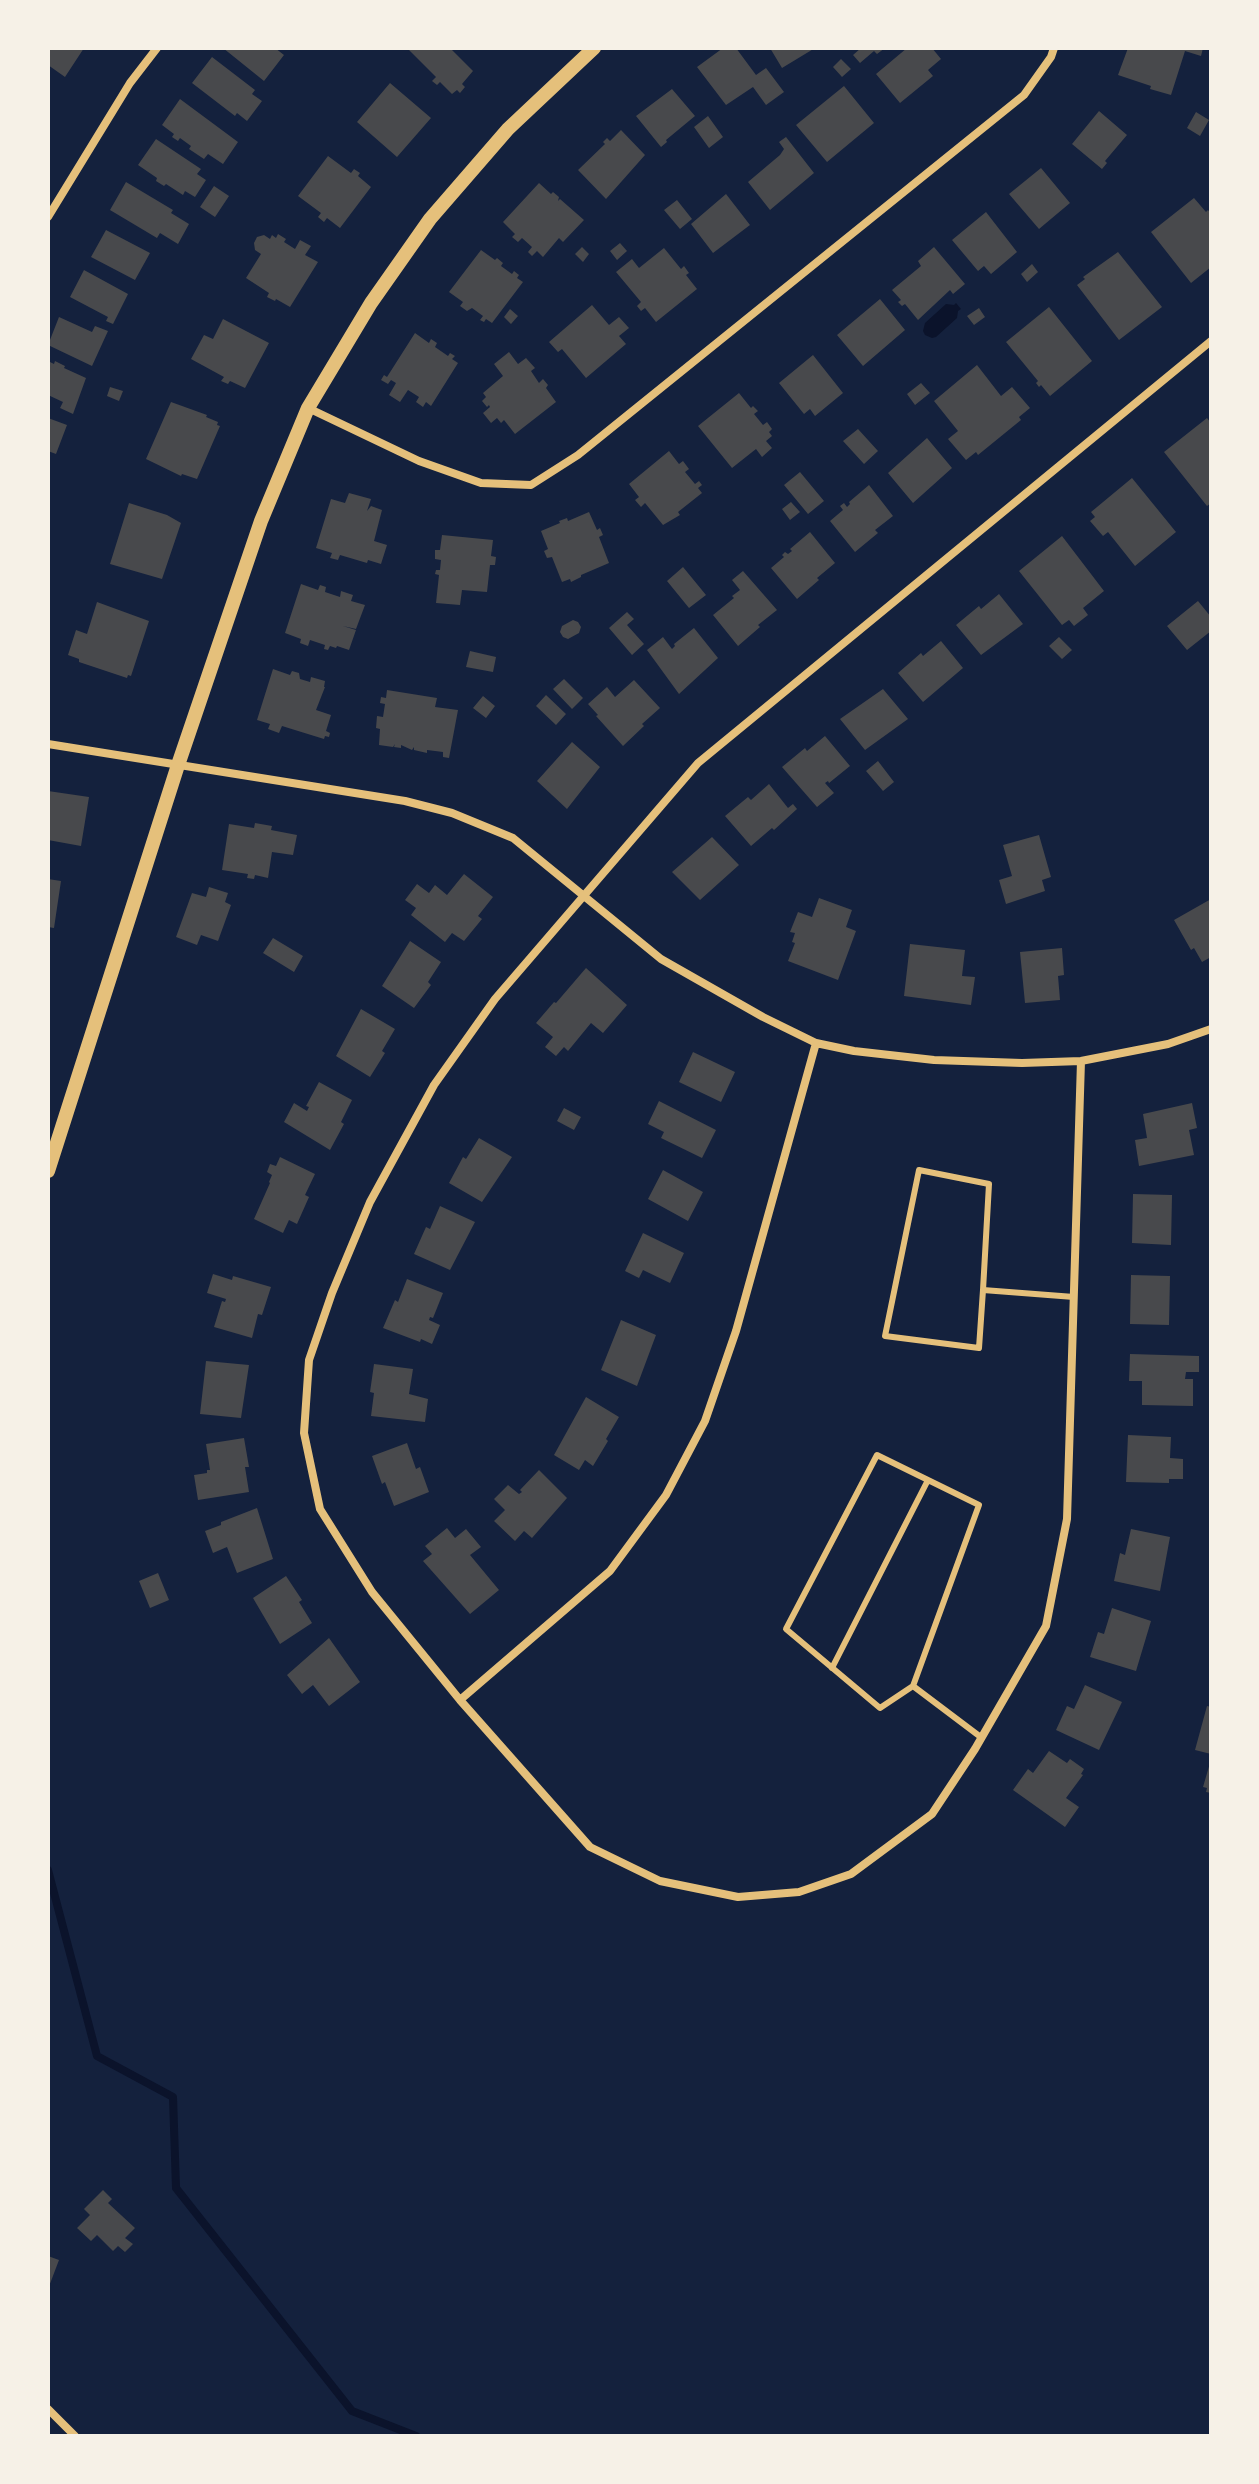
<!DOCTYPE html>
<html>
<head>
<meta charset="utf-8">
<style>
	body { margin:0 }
	#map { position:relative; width:1259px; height:2484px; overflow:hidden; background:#14213d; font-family:"PT Sans",sans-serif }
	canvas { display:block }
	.frame { position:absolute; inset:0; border:50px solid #f6f1e7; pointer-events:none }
</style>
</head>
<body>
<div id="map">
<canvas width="1259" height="2484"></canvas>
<div class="frame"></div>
</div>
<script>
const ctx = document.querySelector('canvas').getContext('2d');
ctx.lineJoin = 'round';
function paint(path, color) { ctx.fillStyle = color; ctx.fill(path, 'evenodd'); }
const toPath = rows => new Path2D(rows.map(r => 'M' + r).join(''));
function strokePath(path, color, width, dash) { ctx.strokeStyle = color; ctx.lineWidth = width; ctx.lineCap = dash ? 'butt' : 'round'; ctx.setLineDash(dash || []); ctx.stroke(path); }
const water = toPath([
	[956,303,961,309,958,311,957,318,936,337,932,338,925,335,923,331,925,323,946,304,954,305]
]);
const stream = toPath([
	[48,1870,97,2056,173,2097,176,2188,352,2411,416,2436]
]);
const building = toPath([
	[48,48,84,48,65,77,48,65],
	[223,48,275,48,284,55,264,81],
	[407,48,450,48,473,71,462,84,465,87,460,93,457,90,452,94,440,82,437,85,432,81,436,77],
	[723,48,736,48,756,75,766,68,784,92,766,105,753,87,726,105,697,67],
	[770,48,815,48,782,68],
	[861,48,885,48,877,54,874,51,860,63,853,55],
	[907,48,932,48,941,59,928,70,933,76,900,103,876,74],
	[1128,48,1203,48,1201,56,1185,51,1171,95,1150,89,1151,86,1118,75],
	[212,57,255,90,252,94,262,101,247,121,237,113,235,116,192,83],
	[841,59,851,69,842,77,833,67],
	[390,83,431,118,397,157,357,122],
	[844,86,874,123,827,162,796,125],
	[672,89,695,116,666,140,667,142,661,147,636,116],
	[180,99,238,142,223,164,208,154,204,159,189,149,191,146,180,138,178,141,172,137,174,134,162,125],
	[1099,111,1127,135,1105,161,1107,163,1102,169,1072,144],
	[1196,112,1209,120,1200,136,1187,128],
	[708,116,723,137,709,148,694,127],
	[621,130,645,155,606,199,578,170,605,144,603,142,607,138,610,141],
	[786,137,814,173,770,210,748,182,780,155,784,149,779,142],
	[156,139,201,169,197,174,206,180,195,197,185,191,183,195,166,184,164,186,156,181,157,178,138,165],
	[328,156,351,173,354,169,360,173,358,176,371,187,340,228,327,218,324,222,318,217,321,213,298,196],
	[1041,168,1070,203,1039,229,1009,194],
	[126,182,173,210,171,213,189,224,178,244,160,233,157,238,110,210],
	[539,183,551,194,553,192,559,197,558,201,560,199,584,220,563,242,559,238,543,257,537,251,532,256,528,252,532,247,522,238,518,242,512,237,515,234,503,222],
	[214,186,229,196,215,217,200,207],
	[726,194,750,225,713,253,691,224],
	[1194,198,1206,212,1208,210,1211,214,1209,216,1211,267,1191,283,1151,232],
	[677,200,692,219,680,229,664,210],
	[986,212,1017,252,991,274,984,266,978,271,952,240],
	[106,230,150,253,135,280,91,257],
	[278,234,286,239,284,242,295,249,300,240,311,246,305,255,318,262,290,307,276,299,275,301,267,297,269,293,246,278,261,254,255,250,254,243,257,237,264,235,270,239,272,235,276,238],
	[620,243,627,251,617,260,610,251],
	[582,247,589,254,583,262,575,254],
	[934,247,965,284,953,294,950,290,918,320,905,304,902,306,898,302,901,300,892,290,921,266,918,261],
	[664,248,681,269,684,266,689,273,686,275,697,289,656,322,645,308,641,311,637,306,641,302,616,272,632,259,639,268],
	[481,250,495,260,497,258,503,263,501,266,512,274,514,271,519,275,517,278,523,282,492,323,486,319,484,322,480,320,483,316,472,308,467,311,460,306,463,302,449,292],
	[1118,252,1162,307,1119,340,1077,285,1085,279,1083,277],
	[1032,264,1038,272,1027,282,1021,274],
	[84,270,128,294,113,324,106,321,108,317,70,297],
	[880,299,905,330,863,366,837,335],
	[592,305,609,325,619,317,629,328,619,336,626,344,586,378,562,349,558,352,549,342],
	[1049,307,1092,361,1050,396,1041,385,1039,387,1036,383,1038,381,1006,342],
	[979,308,985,317,974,325,967,316],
	[510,309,518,316,511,324,504,317],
	[59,317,92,332,95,326,108,331,92,366,48,345],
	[223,319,269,343,245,388,230,381,228,384,221,381,224,377,191,359,204,335,213,339],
	[415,333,429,343,431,339,437,343,435,347,448,356,450,353,455,356,452,359,458,363,431,406,426,402,423,407,416,402,419,397,408,390,400,402,389,395,396,383,391,380,388,384,381,380,384,375,387,377],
	[509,352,518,364,526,358,535,368,531,371,539,383,543,379,548,385,546,388,556,402,515,434,504,420,501,423,497,418,491,423,483,413,490,407,489,405,487,407,482,401,486,397,483,393,503,376,494,364],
	[813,355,843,393,815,416,810,409,804,414,779,383],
	[48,361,54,364,55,361,65,366,64,368,86,378,73,414,60,408,63,402,48,395],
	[977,365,1001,396,1012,387,1030,408,1019,417,1021,420,978,455,976,452,966,460,948,439,958,431,934,401],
	[921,383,930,393,915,405,907,394],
	[110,387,123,391,119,401,107,396],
	[739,393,751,408,753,406,758,411,754,414,763,425,767,422,772,429,769,432,772,436,766,441,772,448,762,457,756,449,732,468,698,426],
	[171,402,207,415,206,417,218,422,217,425,220,426,197,479,182,474,181,476,146,459],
	[48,418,67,425,56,454,48,451],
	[1207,418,1211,423,1211,503,1207,506,1164,452],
	[858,429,878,451,864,464,843,441],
	[927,438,952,468,913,503,888,473],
	[669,451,679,464,683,461,689,469,685,472,695,484,699,481,702,485,698,488,702,493,678,512,680,515,663,525,645,503,641,507,635,500,639,497,629,484],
	[800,472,824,501,808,514,784,485],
	[1132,478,1176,532,1135,566,1108,532,1103,536,1090,521,1095,517,1091,512],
	[869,485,893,516,875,530,878,533,855,552,830,521,843,510,840,506,844,503,847,507,850,504,849,502],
	[349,493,371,499,367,511,371,506,382,510,374,541,387,545,381,564,368,560,367,563,340,555,338,560,330,558,332,553,316,548,331,499,345,503],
	[791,502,800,512,790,520,782,509],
	[129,503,167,515,181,523,162,579,110,564],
	[589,512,597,530,600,528,603,535,599,537,609,563,581,575,581,577,571,582,570,579,562,582,552,557,547,558,544,551,548,549,541,531,560,523,559,521,567,518,568,521],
	[810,532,835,563,817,578,819,580,797,599,771,568,784,557,782,555,785,552,788,554,792,551,790,549],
	[442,535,493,540,491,556,496,557,495,565,490,565,487,592,462,590,460,605,436,603,439,575,435,574,436,570,440,570,441,560,435,559,435,550,440,550],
	[1062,536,1104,591,1083,608,1088,615,1074,626,1069,620,1062,625,1019,571],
	[683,567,706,595,689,608,667,581],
	[743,571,777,610,758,625,760,627,738,646,713,615,734,598,732,596,740,590,732,580],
	[301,584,318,590,320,585,326,587,325,592,340,597,341,591,353,595,351,601,365,605,356,629,343,626,356,630,349,650,337,646,336,648,330,646,328,650,324,649,325,645,310,640,308,646,300,643,301,639,285,633],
	[999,594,1023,624,981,655,956,625,979,606,981,609],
	[1198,601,1211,617,1211,631,1187,650,1167,626],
	[97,602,149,621,131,676,128,675,127,678,79,662,79,659,68,655,76,630,87,634],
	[627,612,634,619,627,625,644,644,632,655,609,628],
	[573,620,578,622,581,627,579,633,568,639,563,637,560,632,562,626],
	[694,628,718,658,679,694,647,650,663,637,672,649,675,646,674,644],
	[1059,637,1072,650,1062,659,1049,646],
	[941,641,963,668,923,702,898,673,921,653,923,656],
	[470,651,496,657,493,672,466,667],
	[273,669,290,675,292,671,299,673,300,679,310,682,311,677,325,681,324,687,325,687,316,710,331,715,326,731,330,733,329,737,325,736,324,739,282,726,279,733,268,729,270,724,257,720],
	[564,679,583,698,572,709,553,689],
	[634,680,660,708,642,724,644,726,623,746,596,716,598,715,588,704,607,687,615,697],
	[883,689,908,719,865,750,840,719],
	[387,690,437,698,435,707,458,710,449,758,443,757,443,752,427,750,427,753,414,750,414,747,412,750,401,745,401,748,394,747,395,744,393,747,379,745,380,729,376,728,377,716,383,717,385,704,380,703,381,697,386,698],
	[546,695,566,714,556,725,536,706],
	[483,696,495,706,486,718,473,708],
	[825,736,850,766,829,783,828,781,825,783,834,793,817,807,782,767,805,748,807,751],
	[572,742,600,767,567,809,537,781],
	[878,761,894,782,883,791,866,771],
	[769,784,788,808,793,804,797,809,774,830,772,828,751,846,725,816,748,797,751,800],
	[48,791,89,797,81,846,48,840],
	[255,823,272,826,271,830,297,835,293,855,272,852,268,878,255,875,254,879,247,878,248,874,222,870,229,824,254,828],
	[1039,835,1051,877,1042,880,1045,891,1006,904,999,880,1012,876,1003,845],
	[712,837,739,865,700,900,672,872],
	[464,874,493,897,478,916,482,919,464,941,452,933,445,942,411,915,416,908,405,900,417,884,429,893,435,885,447,895],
	[48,879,61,881,54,928,48,927],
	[209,887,228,893,225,902,231,905,218,941,201,935,197,945,176,937,192,893,206,897],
	[819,898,852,910,846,927,856,931,838,980,788,961,795,943,792,942,795,933,790,932,798,912,812,917],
	[1211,899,1211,957,1202,962,1194,948,1191,950,1174,920],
	[273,938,303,956,294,972,263,953],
	[410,941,441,962,428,982,431,985,414,1008,382,986],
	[910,944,965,950,962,976,975,977,971,1005,904,996],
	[1062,948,1064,975,1058,976,1060,1000,1025,1003,1020,952],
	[586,968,627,1005,603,1033,591,1023,568,1051,564,1047,556,1056,545,1047,553,1037,536,1023,554,1002,556,1003],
	[361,1009,395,1029,382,1051,385,1053,370,1077,336,1056],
	[693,1052,735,1072,721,1102,679,1082],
	[319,1082,352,1100,341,1122,344,1124,330,1150,284,1122,294,1103,307,1111,309,1107,306,1106],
	[659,1101,716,1130,702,1158,661,1138,664,1132,648,1124],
	[1192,1103,1197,1128,1189,1130,1194,1155,1139,1166,1135,1140,1147,1138,1143,1114],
	[564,1108,581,1117,574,1130,557,1121],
	[479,1138,512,1157,482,1202,449,1183,463,1157,466,1159],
	[280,1157,315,1174,305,1195,309,1197,297,1224,289,1220,283,1233,254,1219,270,1183,269,1182,272,1175,267,1172,270,1164,276,1166],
	[663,1170,703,1192,688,1221,648,1199],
	[1133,1194,1172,1195,1171,1245,1132,1243],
	[440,1206,475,1222,450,1270,414,1254,426,1227,430,1229],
	[643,1233,684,1253,670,1283,643,1270,639,1278,625,1271],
	[213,1274,232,1280,233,1276,271,1287,262,1315,258,1314,252,1338,214,1327,222,1301,225,1302,226,1299,207,1293],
	[1131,1275,1170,1276,1169,1325,1130,1324],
	[407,1279,443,1293,433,1318,430,1317,429,1320,440,1325,432,1344,421,1339,420,1342,383,1328,395,1300,398,1302],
	[621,1320,656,1335,637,1386,601,1370],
	[1130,1354,1199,1356,1199,1372,1186,1372,1185,1379,1193,1379,1193,1406,1142,1405,1142,1381,1129,1381],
	[206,1361,249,1365,241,1418,200,1414],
	[374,1364,413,1369,409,1394,428,1399,425,1422,371,1416,374,1393,370,1392],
	[586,1397,619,1417,606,1439,608,1441,593,1466,585,1460,579,1470,554,1455],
	[1128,1435,1171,1437,1170,1458,1183,1459,1183,1479,1169,1479,1169,1483,1126,1482],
	[244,1438,249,1467,245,1467,249,1492,198,1500,194,1475,207,1473,207,1470,210,1470,206,1444],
	[407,1443,416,1469,420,1467,429,1492,394,1506,385,1482,382,1484,372,1456],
	[539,1470,567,1498,532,1538,524,1531,515,1541,494,1521,505,1510,494,1499,508,1485,519,1494,522,1492,520,1490],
	[257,1508,273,1559,237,1573,227,1547,213,1553,205,1531,221,1525,221,1522],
	[447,1528,455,1538,466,1529,481,1547,470,1555,499,1590,470,1614,423,1561,432,1554,425,1546],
	[1131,1529,1170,1537,1160,1591,1114,1581,1120,1553,1125,1555],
	[158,1573,169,1600,150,1608,139,1581],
	[286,1576,302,1600,299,1602,312,1623,280,1644,253,1598],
	[1112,1608,1151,1621,1136,1671,1090,1657,1098,1632,1104,1634],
	[329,1638,360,1682,329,1706,313,1685,302,1694,287,1675],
	[1085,1685,1122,1702,1099,1750,1056,1730,1067,1706,1074,1709],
	[1207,1706,1211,1707,1211,1754,1195,1750],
	[1049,1751,1067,1763,1070,1759,1084,1769,1081,1774,1083,1775,1066,1798,1079,1807,1065,1827,1013,1790,1028,1769,1033,1773],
	[1210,1763,1211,1763,1211,1793,1206,1792,1207,1788,1203,1787],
	[103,2190,112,2199,108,2203,135,2228,125,2238,133,2244,125,2252,118,2246,113,2251,97,2235,91,2241,77,2228,90,2215,84,2209],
	[48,2256,59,2260,48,2289]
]);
const service = toPath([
	[983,1290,979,1348,885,1336,919,1170,989,1184,983,1290,1074,1297],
	[832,1668,928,1480],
	[913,1686,880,1708,786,1629,877,1455,979,1505,913,1686,982,1738]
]);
const minor = toPath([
	[48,217,130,83,157,48],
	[308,408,419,461,481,483,531,485,578,455,1024,95,1051,57,1054,48],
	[48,744,405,801,452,813,513,838,661,959,763,1017,816,1043,854,1051,934,1060,1022,1063,1081,1061,1168,1044,1211,1029],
	[1081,1061,1067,1519,1046,1626,975,1749,932,1814,851,1874,799,1892,738,1897,660,1881,590,1847,460,1700,372,1592,320,1509,304,1433,309,1360,332,1293,370,1202,434,1085,495,999,698,763,1211,341],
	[460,1700,610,1571,666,1495,705,1421,736,1331,816,1043],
	[48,2409,75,2436]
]);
const tertiary = toPath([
	[48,1171,178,765,261,521,308,408,371,303,430,219,508,129,594,48]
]);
paint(water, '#0b132b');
strokePath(stream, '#0b132b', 8);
paint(building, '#48494c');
strokePath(service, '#e5c07b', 6);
strokePath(minor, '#e5c07b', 8);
strokePath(tertiary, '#e5c07b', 14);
</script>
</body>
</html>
